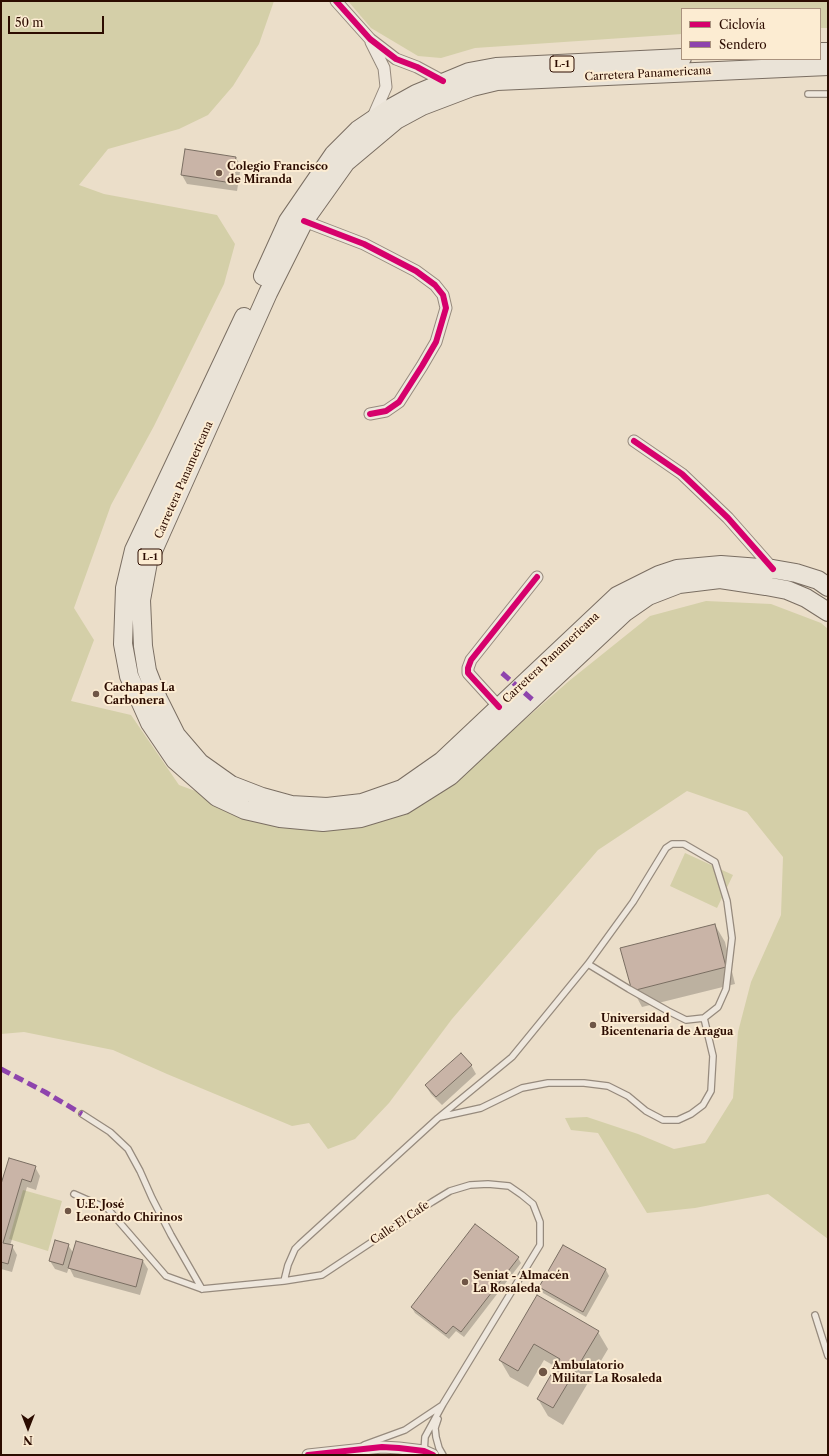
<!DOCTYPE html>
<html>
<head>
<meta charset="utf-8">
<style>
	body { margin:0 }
	#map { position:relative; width:829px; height:1456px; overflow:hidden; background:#ebdec9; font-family:"Libre Caslon Text",serif }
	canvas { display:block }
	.frame { position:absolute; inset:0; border:2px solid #2c0c00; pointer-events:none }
	.legend { position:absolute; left:681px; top:8px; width:140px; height:52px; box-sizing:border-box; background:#fcecd2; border:1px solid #a9927e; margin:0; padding:5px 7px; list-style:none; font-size:12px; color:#2c0c00 }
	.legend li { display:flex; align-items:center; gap:8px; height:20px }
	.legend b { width:20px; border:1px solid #a9927e }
	.north { position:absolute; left:8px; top:1408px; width:40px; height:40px; -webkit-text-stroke:3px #fcecd2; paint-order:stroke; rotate:180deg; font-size:11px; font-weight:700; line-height:16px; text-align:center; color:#2c0c00 }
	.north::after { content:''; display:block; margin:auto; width:14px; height:18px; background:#2c0c00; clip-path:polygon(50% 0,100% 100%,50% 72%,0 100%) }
	.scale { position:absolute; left:8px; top:16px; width:96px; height:18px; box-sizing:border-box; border:2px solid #2c0c00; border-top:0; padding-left:5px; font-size:12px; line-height:14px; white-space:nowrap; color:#2c0c00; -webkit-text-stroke:3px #fcecd2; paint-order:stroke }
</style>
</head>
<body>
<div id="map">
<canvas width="829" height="1456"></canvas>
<div class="frame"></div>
<ul class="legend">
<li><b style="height:5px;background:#d6006c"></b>Ciclovía</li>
<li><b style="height:5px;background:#8e44ad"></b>Sendero</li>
</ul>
<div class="north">N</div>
<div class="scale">50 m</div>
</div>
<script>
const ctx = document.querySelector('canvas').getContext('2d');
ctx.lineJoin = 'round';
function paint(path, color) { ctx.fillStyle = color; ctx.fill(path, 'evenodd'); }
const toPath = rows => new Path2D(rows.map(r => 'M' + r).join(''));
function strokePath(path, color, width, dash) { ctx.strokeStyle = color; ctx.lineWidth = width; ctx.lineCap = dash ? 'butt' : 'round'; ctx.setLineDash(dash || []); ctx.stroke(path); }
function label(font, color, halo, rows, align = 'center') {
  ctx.font = font + ' "Libre Caslon Text",serif'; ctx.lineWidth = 4; ctx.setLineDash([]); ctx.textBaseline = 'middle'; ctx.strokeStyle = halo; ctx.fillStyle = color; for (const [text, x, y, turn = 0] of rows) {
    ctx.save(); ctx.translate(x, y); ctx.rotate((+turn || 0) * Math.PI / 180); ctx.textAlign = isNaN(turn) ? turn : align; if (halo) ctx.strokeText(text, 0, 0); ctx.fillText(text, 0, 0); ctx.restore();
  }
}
const green = toPath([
	[1,1,274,1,259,44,233,86,208,115,179,129,108,149,79,185,104,194,217,215,235,244,224,284,154,426,111,505,74,608,94,640,71,701,131,715,179,785,283,823,421,795,513,730,569,681,650,616,706,601,771,604,821,623,828,629,828,1239,768,1194,695,1208,647,1213,598,1133,571,1130,565,1118,587,1117,638,1134,674,1149,705,1143,733,1098,738,1032,751,982,781,915,783,857,747,812,687,791,598,850,452,1019,389,1103,355,1139,328,1149,309,1123,292,1126,167,1074,113,1050,24,1032,1,1034],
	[348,1,828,1,828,28,820,28,820,9,682,9,682,34,475,48,441,58,418,56,371,28],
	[685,853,733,875,717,908,670,886],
	[23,1190,62,1201,48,1251,9,1239]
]);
const shadow = toPath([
	[236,158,241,166,237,191,187,184,182,175],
	[715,925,725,942,735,984,642,1007,633,990],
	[471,1065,476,1074,442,1105,431,1094,426,1086],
	[35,1167,40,1176,36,1190,27,1187,10,1246,12,1246,17,1255,12,1272,1,1269,1,1188],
	[68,1245,74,1254,143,1261,148,1269,140,1295,74,1277,69,1267,67,1273,55,1269,50,1261],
	[563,1247,606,1270,609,1276,586,1317,543,1293,540,1287],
	[518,1258,521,1263,464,1337,456,1331,449,1339,415,1313,412,1308],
	[537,1296,598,1332,608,1349,563,1425,548,1416,538,1399,556,1367,544,1360,528,1387,510,1377,500,1360]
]);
const building = toPath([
	[185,149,236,157,232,183,181,175,185,149],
	[715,924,726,967,632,991,620,948,715,924],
	[461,1053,472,1065,436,1097,425,1085,461,1053],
	[9,1158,36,1166,31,1182,22,1179,3,1243,13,1245,8,1264,1,1262,1,1184,9,1158],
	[475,1224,519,1257,461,1332,453,1326,446,1334,411,1307,475,1224],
	[55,1240,69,1244,63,1265,49,1261,55,1240],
	[76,1241,143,1260,136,1287,68,1268,76,1241],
	[563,1245,606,1269,583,1312,539,1287,563,1245],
	[537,1295,599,1331,553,1408,537,1399,560,1359,534,1344,518,1371,499,1360,537,1295]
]);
const lane = toPath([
	[808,94,828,94],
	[82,1114,110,1132,128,1149,140,1171,152,1198,171,1235,202,1289],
	[440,1117,481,1108,522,1088,548,1083,584,1083,608,1086,628,1096,646,1111,663,1120,678,1120,691,1114,703,1105,711,1091,713,1056,704,1018],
	[74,1194,108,1209,166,1276,202,1289,284,1281,322,1275,432,1202,450,1191,470,1185,488,1184,509,1186,522,1195,533,1204,540,1222,540,1245,443,1404,425,1437,424,1453],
	[284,1281,288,1265,295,1249,300,1244,438,1118,512,1057,588,964,633,902,666,848,672,844,684,844,715,862,727,901,732,938,726,989,718,1007,704,1018,686,1020,668,1011,629,989,588,964],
	[815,1315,828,1356],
	[438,1419,435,1428,436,1437,439,1448,443,1455],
	[364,1445,405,1430,441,1406]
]);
const street = toPath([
	[336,1,370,39,396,59,417,67,443,81],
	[371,42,384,68,386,87,372,119],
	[304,221,364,244,416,271,435,285,443,295,446,308,436,342,422,366,399,402,386,411,370,414],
	[634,441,682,474,728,518,773,569],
	[499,707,468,673,468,668,471,660,537,577],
	[308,1455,382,1447,399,1448,424,1451,433,1455]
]);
const primary = toPath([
	[820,52,828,52],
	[828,66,497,81,472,87,422,106,396,120,346,162,304,221,268,293,148,562,141,600,143,646,147,671,158,699,176,735,200,763,231,785,262,797,291,805,327,807,362,803,402,789,442,761,617,596,659,575,677,569,721,565,773,569,796,573,818,580,828,587],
	[263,276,288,221,334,154,358,130,389,109,416,94,469,72,496,67,682,58],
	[244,317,134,550,125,588,123,644,129,676,150,723,175,760,217,797,245,810,280,818,323,822,361,818,404,805,450,776,625,612,648,596,679,584,720,579,766,586,787,590,806,598,828,612]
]);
const quiet = toPath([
	[502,673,534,701],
	[1,1069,45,1092,82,1114]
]);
const cycleway = toPath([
	[336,1,370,39,396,59,417,67,443,81],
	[304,221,364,244,416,271,435,285,443,295,446,308,436,342,422,366,399,402,386,411,370,414],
	[634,441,682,474,728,518,773,569],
	[499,707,468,673,468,668,471,660,537,577],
	[308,1455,382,1447,399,1448,424,1451,433,1455]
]);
const markers = [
	[219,173,4,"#6f5646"],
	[96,694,4,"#6f5646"],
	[593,1025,4,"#6f5646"],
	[68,1211,4,"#6f5646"],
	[465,1282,4,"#6f5646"],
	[543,1372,5,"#6f5646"]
];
const shields = [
	[562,64,24],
	[150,557,24]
];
const shieldNames = [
	["L-1",562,64],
	["L-1",150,557]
];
const streetNames = [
	["Carretera Panamericana",648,74,-3],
	["Carretera Panamericana",184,480,-66],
	["Carretera Panamericana",551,658,-43],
	["Calle El Cafe",400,1223,-34]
];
const poiNames = [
	["Colegio Francisco",227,167],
	["de Miranda",227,180],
	["Cachapas La",104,688],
	["Carbonera",104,701],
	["Universidad",601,1019],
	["Bicentenaria de Aragua",601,1032],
	["U.E. José",76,1205],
	["Leonardo Chirinos",76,1218],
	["Seniat - Almacén",473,1276],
	["La Rosaleda",473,1289],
	["Ambulatorio",552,1366],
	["Militar La Rosaleda",552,1379]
];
paint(green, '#d4cfa8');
paint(shadow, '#0003');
paint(building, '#c9b4a7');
strokePath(building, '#7a6e62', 1);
strokePath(lane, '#968a7d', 8);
strokePath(street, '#968a7d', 13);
strokePath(primary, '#7a6e62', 20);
strokePath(lane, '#eee7dd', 5.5);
strokePath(street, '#eee7dd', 11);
strokePath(primary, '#eae3d7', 18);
strokePath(quiet, '#8e44ad', 5, [10, 5]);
strokePath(cycleway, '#d6006c', 6);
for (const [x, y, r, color] of markers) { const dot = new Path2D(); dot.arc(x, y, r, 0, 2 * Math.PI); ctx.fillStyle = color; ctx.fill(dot); strokePath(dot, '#fcecd2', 1.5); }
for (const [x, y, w] of shields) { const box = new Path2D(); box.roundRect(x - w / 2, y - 8, w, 16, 3); ctx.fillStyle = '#fcecd2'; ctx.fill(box); strokePath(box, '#2c0c00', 1); }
label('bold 10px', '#2c0c00', null, shieldNames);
label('11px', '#2c0c00', '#fcecd2', streetNames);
label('bold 11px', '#2c0c00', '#fcecd2', poiNames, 'left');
</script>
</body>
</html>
